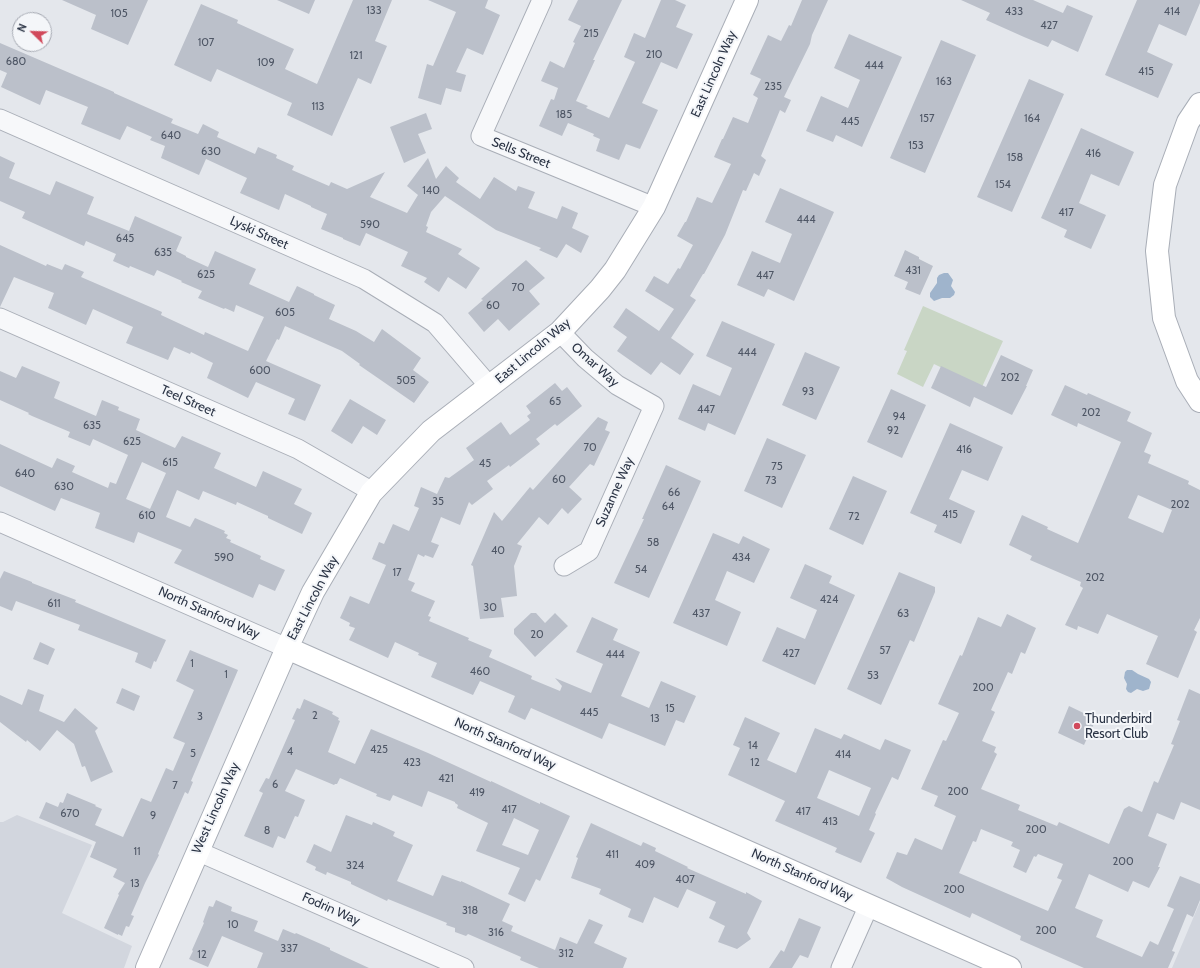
<!DOCTYPE html>
<html>
<head>
<meta charset="utf-8">
<style>
	body { margin:0 }
	#map { position:relative; width:1200px; height:968px; overflow:hidden; background:#e4e7ec; font-family:Cabin,sans-serif }
	canvas { display:block }
	.north { position:absolute; left:12px; top:12px; width:40px; height:40px; box-sizing:border-box; background:#f4f6f9; border:1px solid #a4a8b1; border-radius:50%; rotate:293deg; font-size:11px; font-weight:700; line-height:16px; text-align:center; color:#2b3445 }
	.north::after { content:''; display:block; margin:auto; width:14px; height:18px; background:#d1495b; clip-path:polygon(50% 0,100% 100%,50% 72%,0 100%) }
</style>
</head>
<body>
<div id="map">
<canvas width="1200" height="968"></canvas>
<div class="north">N</div>
</div>
<script>
const ctx = document.querySelector('canvas').getContext('2d');
ctx.lineJoin = 'round';
function paint(path, color) { ctx.fillStyle = color; ctx.fill(path, 'evenodd'); }
const toPath = rows => new Path2D(rows.map(r => 'M' + r).join(''));
function strokePath(path, color, width, dash) { ctx.strokeStyle = color; ctx.lineWidth = width; ctx.lineCap = dash ? 'butt' : 'round'; ctx.setLineDash(dash || []); ctx.stroke(path); }
function label(font, color, halo, rows, align = 'center') {
  ctx.font = font + ' Cabin,sans-serif'; ctx.lineWidth = 4; ctx.setLineDash([]); ctx.textBaseline = 'middle'; ctx.strokeStyle = halo; ctx.fillStyle = color; for (const [text, x, y, turn = 0] of rows) {
    ctx.save(); ctx.translate(x, y); ctx.rotate((+turn || 0) * Math.PI / 180); ctx.textAlign = isNaN(turn) ? turn : align; if (halo) ctx.strokeText(text, 0, 0); ctx.fillText(text, 0, 0); ctx.restore();
  }
}
const built = toPath([
	[17,815,92,845,62,913,132,946,124,968,0,968,0,822,3,822],
	[1200,902,1200,968,1172,968]
]);
const green = toPath([
	[923,306,1003,341,982,387,934,364,923,387,897,374,907,351,904,350]
]);
const water = toPath([
	[944,273,948,273,953,280,951,286,955,292,954,295,950,298,942,298,934,301,930,297,930,293,937,283,937,278,939,275],
	[1127,670,1132,670,1138,674,1149,679,1151,682,1149,689,1143,691,1137,689,1131,693,1128,692,1126,689,1127,684,1124,678,1125,672]
]);
const building = toPath([
	[62,0,148,0,128,45,91,29,96,15],
	[277,0,315,0,309,14],
	[353,0,392,0,375,41,387,46,371,84,358,78,332,136,287,115,292,103,217,69,211,82,174,65,201,4,238,20,237,23,294,49,285,69,317,84],
	[428,0,488,0,485,8,500,15,483,55,467,48,456,72,466,75,461,92,446,88,441,105,418,98,427,64,433,66,456,12],
	[578,0,622,0,593,60,595,60,576,101,588,106,586,108,609,118,635,62,624,57,634,33,645,38,661,0,675,0,686,5,676,27,693,34,687,47,677,69,661,62,642,103,658,110,640,149,626,144,619,160,596,151,600,139,593,136,594,134,568,123,562,136,539,126,551,99,554,100,558,88,541,81,550,61,564,68,575,43,573,42,581,26,568,20],
	[802,0,828,0,812,35,810,44,784,97,791,100,785,113,780,110,761,156,766,160,759,176,754,173,746,191,743,190,725,235,704,274,703,274,690,296,696,300,671,338,694,354,680,375,661,362,651,375,617,351,627,337,613,327,626,308,659,331,674,309,645,291,654,276,668,284,678,268,680,269,693,245,677,236,685,222,686,222,697,197,712,203,731,164,714,157,722,139,723,139,733,117,748,123,758,98,753,95,761,79,750,74,768,35,781,41,789,25,791,26],
	[961,0,1033,0,1063,13,1067,5,1093,16,1078,52,1052,40,1048,47,1024,37,986,20,990,13],
	[1137,0,1200,0,1200,3,1186,36,1159,24,1147,52,1173,64,1158,98,1105,75],
	[849,34,902,57,862,147,836,135,833,142,806,131,821,96,848,108,860,80,834,68],
	[941,40,976,55,925,173,890,158],
	[0,43,114,92,114,93,173,119,171,123,198,134,203,124,219,132,217,137,255,154,258,147,277,155,276,158,294,166,292,170,329,186,331,182,347,189,385,172,370,197,407,213,418,195,407,186,428,158,436,179,446,166,459,178,456,182,480,199,494,177,516,191,518,186,535,192,528,208,557,219,562,206,578,213,572,228,589,236,581,253,566,244,557,258,539,250,541,248,496,230,445,196,431,212,426,226,428,227,426,232,462,249,458,254,480,268,466,289,448,277,439,292,424,282,427,278,401,266,408,252,366,233,360,246,343,239,343,238,321,229,327,214,311,207,311,206,285,194,279,210,240,193,247,178,206,159,199,175,161,158,165,146,150,140,152,137,127,126,120,140,81,124,88,107,46,90,40,105,1,87,7,73,0,70],
	[1029,79,1064,94,1012,212,977,197],
	[426,113,432,129,418,134,426,153,404,163,390,127],
	[1081,128,1134,152,1119,186,1091,174,1079,203,1106,215,1091,249,1064,237,1067,230,1041,218],
	[0,156,15,163,9,178,50,195,56,181,94,197,87,214,129,231,135,216,182,237,176,251,186,256,186,257,208,267,215,251,256,269,249,284,289,302,297,286,314,294,314,295,335,305,329,319,356,331,374,342,382,329,421,358,413,370,429,382,414,403,359,365,360,364,342,351,285,326,279,340,277,339,266,361,321,385,305,421,288,414,295,399,256,382,248,398,207,378,213,363,191,352,190,354,174,347,168,360,126,343,133,327,93,309,86,325,48,308,54,293,14,277,0,307,0,245,46,266,47,264,62,270,65,264,84,272,81,277,162,312,161,315,204,335,205,332,248,351,264,317,236,305,234,312,225,308,224,309,198,298,202,291,181,282,182,281,157,270,154,276,130,266,129,268,113,261,116,254,86,241,84,246,22,218,25,212,0,201],
	[780,188,834,212,794,301,768,289,764,297,737,285,752,251,780,263,792,234,765,222],
	[905,250,919,257,919,259,933,266,920,295,905,289,908,282,894,276],
	[526,260,545,278,529,291,540,304,509,331,498,319,484,332,468,313,483,300,481,299],
	[722,321,775,344,735,435,708,423,705,431,678,419,693,384,720,396,732,368,706,356],
	[805,352,840,367,816,420,782,405],
	[1001,355,1033,370,1026,386,1027,386,1012,415,974,397,970,407,931,388,941,366,986,387],
	[22,366,60,382,54,398,96,416,102,400,119,407,118,410,140,419,136,430,153,438,175,448,182,436,221,453,214,468,256,487,263,471,302,489,294,504,312,513,302,534,268,518,268,516,237,502,236,505,203,491,199,500,177,490,166,517,190,527,195,518,225,531,224,533,228,535,226,538,231,540,230,542,261,556,260,559,285,570,275,591,259,584,253,598,174,563,182,550,138,532,134,543,95,528,100,513,61,498,55,511,0,486,0,444,52,468,57,458,75,466,72,472,108,488,110,482,116,484,128,455,93,439,90,446,68,437,70,432,32,416,28,414,29,413,0,400,0,371,16,378],
	[142,462,166,473,150,509,126,499],
	[555,383,562,391,567,387,582,406,557,426,555,424,536,439,540,444,510,467,509,465,487,481,493,489,472,505,469,502,460,525,441,517,431,542,439,545,433,558,425,555,424,557,418,554,408,580,415,583,411,591,435,601,428,616,431,617,429,621,469,638,468,640,492,650,489,657,532,676,531,679,560,691,562,686,555,678,591,693,603,664,576,652,592,617,618,629,613,640,640,652,621,696,649,708,661,681,696,696,684,723,676,720,665,746,609,723,602,739,531,708,525,720,508,712,515,696,480,681,473,695,431,677,437,663,418,655,419,653,395,642,388,658,373,651,349,640,355,628,349,626,350,623,340,618,350,596,369,604,386,565,372,559,379,542,384,544,393,524,409,531,419,508,414,506,421,487,437,494,445,477,449,478,474,460,466,448,501,422,510,435,530,420,527,416,531,413,526,406],
	[1065,385,1087,395,1088,393,1131,412,1127,421,1152,433,1144,452,1151,455,1148,463,1189,481,1188,484,1200,490,1200,618,1194,630,1197,632,1178,678,1146,664,1158,636,1107,614,1098,634,1078,626,1077,630,1065,625,1083,588,1080,586,1081,582,1030,560,1032,556,1009,545,1022,515,1048,527,1047,529,1078,543,1121,442,1078,423,1077,427,1051,415],
	[1138,495,1172,510,1163,533,1128,518],
	[891,389,926,405,902,458,867,442],
	[350,399,386,420,377,435,363,426,352,444,331,431],
	[598,417,608,422,605,430,610,432,594,466,590,464,569,487,582,499,568,514,562,508,548,525,539,517,517,544,522,546,514,566,517,596,501,598,504,617,480,619,473,566,471,565,494,512,502,521,530,487,533,490],
	[950,423,1003,447,988,481,962,470,949,499,975,511,961,544,934,532,937,525,910,513],
	[767,438,806,455,782,508,744,491],
	[666,465,701,481,649,598,614,583,644,519,642,519],
	[853,476,887,491,863,545,829,529],
	[713,533,739,544,743,536,770,549,754,583,727,571,715,600,741,612,727,646,673,623],
	[805,564,832,576,829,583,855,595,815,685,762,661,777,627,805,639,817,610,790,598],
	[4,571,32,582,32,583,76,600,75,602,166,640,156,662,154,661,151,669,135,662,138,653,78,630,80,625,16,601,12,611,0,606,0,579],
	[899,572,935,587,935,592,914,642,910,640,881,705,847,689],
	[531,613,536,613,545,623,555,613,568,626,535,657,514,634,514,629],
	[1007,614,1036,628,1025,654,1021,652,1012,674,1008,672,991,710,995,712,982,741,996,747,994,752,997,754,981,789,1020,805,1018,810,1057,826,1059,822,1109,844,1124,809,1129,806,1142,812,1154,781,1158,783,1174,745,1171,744,1180,721,1177,720,1189,689,1200,694,1200,810,1181,802,1174,820,1157,813,1148,836,1167,844,1158,867,1160,867,1149,888,1133,881,1128,892,1089,874,1075,908,1103,920,1096,937,1142,957,1150,941,1158,945,1174,909,1167,906,1180,876,1200,884,1200,900,1193,917,1187,914,1172,951,1175,952,1168,968,1084,968,1020,940,1021,936,972,913,970,918,902,887,886,878,897,852,907,855,915,838,942,850,956,816,934,806,938,796,921,789,943,740,946,741,959,713,938,704,960,655,962,656,978,617,1001,627],
	[981,829,1013,842,1011,846,1020,850,1013,867,1026,873,1034,856,1036,857,1038,854,1063,864,1057,878,1062,880,1048,911,959,873,973,841,976,842],
	[40,642,55,649,48,665,33,659],
	[190,650,238,670,191,781,193,782,188,794,185,792,158,854,159,855,145,883,131,915,134,916,129,927,126,926,122,936,118,934,118,935,104,928,119,895,118,894,125,883,113,877,117,869,90,857,96,842,39,818,46,802,58,807,60,802,63,803,67,793,96,805,95,806,102,809,95,825,123,837,141,798,151,802,166,768,173,771,185,743,173,738,194,690,176,681],
	[122,688,140,696,134,711,116,703],
	[28,689,44,695,39,711,64,722,75,708,98,728,95,731,113,772,91,782,85,766,82,767,74,744,57,730,40,751,27,740,26,742,0,722,0,695,22,705],
	[304,699,333,712,332,714,339,718,338,720,340,721,328,752,355,764,371,729,428,753,491,782,491,781,527,798,540,804,540,802,570,816,540,881,536,879,525,902,508,894,520,868,476,851,488,823,457,808,458,805,455,803,455,802,428,791,422,807,393,795,390,801,376,796,377,794,340,778,337,784,335,784,334,785,296,769,285,791,305,800,298,817,295,816,285,839,278,836,273,848,244,836,263,793,259,791,266,778,269,779,295,720,292,719,297,708,300,709],
	[514,818,539,830,528,855,502,845],
	[1069,706,1096,719,1084,745,1058,733],
	[745,717,780,733,767,760,796,773,815,728,841,739,844,734,880,750,885,739,911,750,898,780,892,777,875,813,876,814,869,830,875,833,861,863,835,852,837,848,775,821,785,801,728,775,740,748,733,745],
	[829,770,871,788,859,816,817,798],
	[346,815,372,825,373,822,395,832,393,836,413,845,397,881,433,896,442,875,461,882,461,881,510,904,502,921,513,926,511,931,555,950,560,937,577,944,589,919,603,925,594,943,627,958,623,968,539,968,520,960,521,957,468,934,466,936,455,932,455,928,446,925,447,923,388,899,387,901,351,884,351,882,327,872,326,875,315,870,316,867,306,862,314,844,331,852],
	[591,823,641,846,643,842,656,848,655,851,688,867,687,868,746,894,746,892,762,901,747,933,751,939,737,949,718,942,725,926,709,918,716,902,687,889,678,908,654,897,643,923,628,917,631,909,599,894,601,889,571,878,578,858,576,857],
	[216,900,232,907,231,911,258,921,254,931,278,941,283,929,295,934,296,933,330,948,330,950,369,968,257,968,263,953,222,936,208,967,189,959,193,951,192,950,204,923,203,922,209,906,213,907],
	[799,918,821,927,808,958,800,955,792,968,769,968,781,950,784,952]
]);
const street = toPath([
	[542,0,481,136,654,207],
	[0,119,364,279,435,323,490,387],
	[0,318,298,449,364,487,371,493],
	[560,332,585,358,617,385,654,406,589,551,564,566],
	[0,522,287,648],
	[197,851,464,968],
	[841,968,869,905]
]);
const secondary = toPath([
	[1200,104,1188,122,1165,185,1157,251,1164,318,1187,381,1200,401],
	[287,648,1010,968],
	[147,968,287,648,313,592,371,493,431,431,560,332,600,289,615,270,654,207,747,0]
]);
const markers = [
	[1077,726,4,"#d1495b"]
];
const numberNames = [
	["133",374,11],
	["433",1014,12],
	["414",1172,12],
	["105",119,14],
	["427",1049,26],
	["215",591,34],
	["107",206,43],
	["210",654,55],
	["121",356,56],
	["680",16,62],
	["109",266,63],
	["444",874,66],
	["415",1146,72],
	["163",944,82],
	["235",773,87],
	["113",318,107],
	["185",564,115],
	["157",927,119],
	["164",1032,119],
	["445",850,122],
	["640",171,136],
	["153",916,146],
	["630",211,152],
	["416",1093,154],
	["158",1015,158],
	["154",1003,185],
	["140",431,191],
	["417",1066,213],
	["444",806,220],
	["590",370,225],
	["645",125,239],
	["635",163,253],
	["431",913,271],
	["625",206,275],
	["447",765,276],
	["70",518,288],
	["60",493,306],
	["605",285,313],
	["444",747,353],
	["600",260,371],
	["202",1010,378],
	["505",406,381],
	["93",808,392],
	["65",555,402],
	["447",706,410],
	["202",1091,413],
	["94",899,417],
	["635",92,426],
	["92",893,431],
	["625",132,442],
	["70",590,448],
	["416",964,450],
	["615",170,463],
	["45",485,464],
	["75",777,467],
	["640",25,474],
	["60",559,480],
	["73",771,481],
	["630",64,487],
	["66",674,493],
	["35",438,502],
	["202",1180,505],
	["64",668,507],
	["415",950,515],
	["610",147,516],
	["72",854,517],
	["58",653,543],
	["40",498,551],
	["590",224,558],
	["434",741,558],
	["54",641,570],
	["17",397,573],
	["202",1095,578],
	["424",829,600],
	["611",54,604],
	["30",490,608],
	["437",701,614],
	["63",903,614],
	["20",537,635],
	["57",885,651],
	["427",791,654],
	["444",615,655],
	["1",192,664],
	["460",480,672],
	["1",226,675],
	["53",873,676],
	["200",983,688],
	["15",670,709],
	["445",589,713],
	["2",315,716],
	["3",200,717],
	["13",655,719],
	["14",753,746],
	["425",379,750],
	["4",290,752],
	["5",193,754],
	["414",843,755],
	["423",412,763],
	["12",755,763],
	["421",446,779],
	["6",275,785],
	["7",175,786],
	["200",958,792],
	["419",477,793],
	["417",509,810],
	["417",803,812],
	["670",70,814],
	["9",153,816],
	["413",830,822],
	["200",1036,830],
	["8",267,831],
	["11",137,852],
	["411",612,855],
	["200",1123,862],
	["409",645,865],
	["324",355,866],
	["407",685,880],
	["13",135,884],
	["200",954,890],
	["318",470,911],
	["10",233,925],
	["200",1046,931],
	["316",496,933],
	["337",289,949],
	["312",566,954],
	["12",202,955]
];
const streetNames = [
	["East Lincoln Way",714,74,-66],
	["Sells Street",521,153,22],
	["Lyski Street",259,233,24],
	["East Lincoln Way",533,351,-40],
	["Omar Way",595,365,42],
	["Teel Street",188,401,24],
	["Suzanne Way",615,492,-66],
	["East Lincoln Way",313,598,-62],
	["North Stanford Way",209,613,24],
	["North Stanford Way",505,744,24],
	["West Lincoln Way",216,808,-66],
	["North Stanford Way",802,875,24],
	["Fodrin Way",331,909,24]
];
const poiNames = [
	["Thunderbird",1085,719],
	["Resort Club",1085,734]
];
paint(built, '#d2d6de');
paint(green, '#c9d6c5');
paint(water, '#9fb4cc');
paint(building, '#bbc0ca');
strokePath(street, '#a9aeb7', 21);
strokePath(secondary, '#a9aeb7', 24);
strokePath(street, '#f7f8fa', 19);
strokePath(secondary, '#fff', 22);
for (const [x, y, r, color] of markers) { const dot = new Path2D(); dot.arc(x, y, r, 0, 2 * Math.PI); ctx.fillStyle = color; ctx.fill(dot); strokePath(dot, '#f4f6f9', 1.5); }
label('11px', '#4f5766', null, numberNames);
label('13px', '#2b3445', '#f4f6f9', streetNames);
label('13px', '#2b3445', '#f4f6f9', poiNames, 'left');
</script>
</body>
</html>
